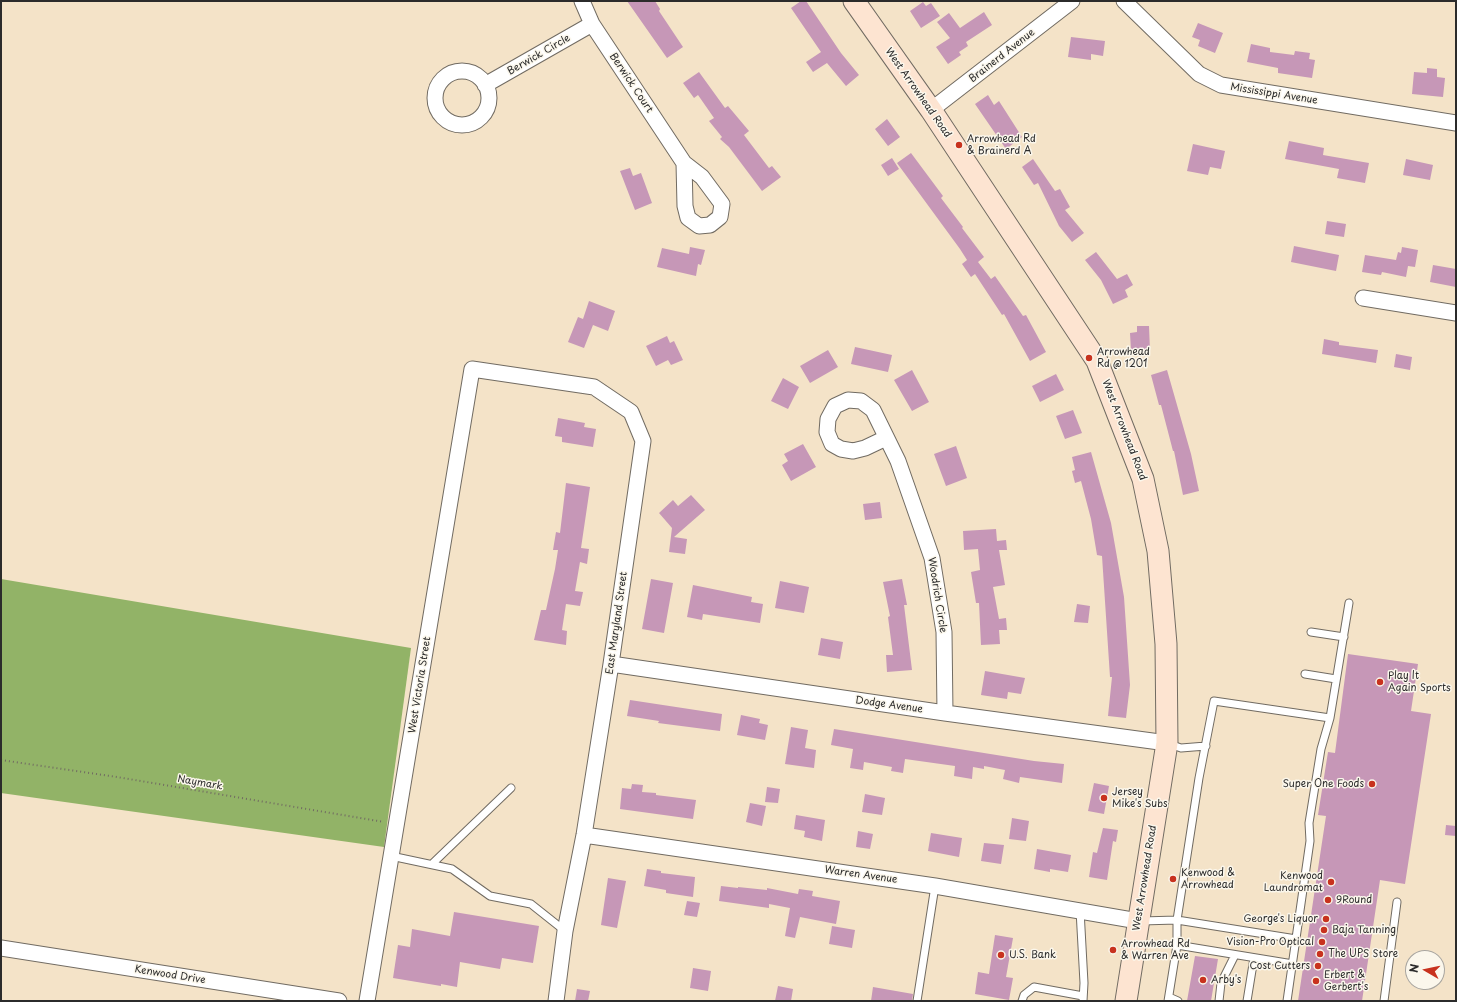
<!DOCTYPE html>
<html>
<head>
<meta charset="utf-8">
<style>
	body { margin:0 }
	#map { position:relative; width:1457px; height:1002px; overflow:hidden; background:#f4e3c8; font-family:"Playpen Sans",sans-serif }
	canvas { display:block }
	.frame { position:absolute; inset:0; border:2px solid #2b2b2b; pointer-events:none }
	.north { position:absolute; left:1405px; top:950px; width:40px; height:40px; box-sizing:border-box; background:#fbf7ec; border:1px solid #a8a59f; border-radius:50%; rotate:279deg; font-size:11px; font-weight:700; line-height:16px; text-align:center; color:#2b2b2b }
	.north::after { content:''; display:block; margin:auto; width:14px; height:18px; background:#c8321e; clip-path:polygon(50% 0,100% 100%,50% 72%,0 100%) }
</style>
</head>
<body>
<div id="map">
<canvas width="1457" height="1002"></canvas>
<div class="frame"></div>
<div class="north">N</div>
</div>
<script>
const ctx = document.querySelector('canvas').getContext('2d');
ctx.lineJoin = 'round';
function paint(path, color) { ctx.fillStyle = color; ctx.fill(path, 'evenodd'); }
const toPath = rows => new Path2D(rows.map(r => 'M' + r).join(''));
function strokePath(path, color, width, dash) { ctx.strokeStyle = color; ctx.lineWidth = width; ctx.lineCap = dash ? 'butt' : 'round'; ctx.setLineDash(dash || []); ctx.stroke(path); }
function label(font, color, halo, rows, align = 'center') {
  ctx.font = font + ' "Playpen Sans",sans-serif'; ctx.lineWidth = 3; ctx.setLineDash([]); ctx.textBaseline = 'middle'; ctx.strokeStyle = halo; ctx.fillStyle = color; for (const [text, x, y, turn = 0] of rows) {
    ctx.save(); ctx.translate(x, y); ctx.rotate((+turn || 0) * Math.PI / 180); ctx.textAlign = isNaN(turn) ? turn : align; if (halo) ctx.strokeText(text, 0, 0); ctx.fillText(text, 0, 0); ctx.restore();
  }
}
const forest = toPath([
	[1,579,411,648,384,847,1,793]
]);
const building = toPath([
	[627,1,655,1,660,9,659,11,683,47,667,58],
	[801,1,806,1,841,53,859,75,846,86,827,63,813,72,806,62,821,52,791,8],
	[923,2,926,6,931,3,940,16,921,28,910,11],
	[984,12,992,25,966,42,968,46,959,52,961,55,948,64,936,47,950,38,937,22,949,13,960,28],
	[1198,23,1223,33,1215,53,1198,46,1200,40,1192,37],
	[1071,37,1105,41,1103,56,1091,54,1091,60,1068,57],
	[1251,44,1270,48,1270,52,1294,55,1295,51,1310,53,1309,59,1315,60,1312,78,1278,73,1278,68,1247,62],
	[1427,68,1437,69,1437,77,1445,78,1443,97,1412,94,1414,72,1427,73],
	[699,72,725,108,728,106,749,131,744,135,769,168,772,166,781,177,762,191,729,147,720,139,722,137,709,121,714,118,698,95,694,98,683,83],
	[988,95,994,105,999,101,1022,137,1006,149,975,104],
	[887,119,900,137,888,146,875,129],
	[1289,141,1324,148,1323,155,1369,163,1365,183,1337,178,1339,169,1285,159],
	[1193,144,1225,151,1221,169,1210,167,1208,175,1187,171],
	[911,153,943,196,941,198,963,227,962,228,984,257,978,262,991,279,995,276,1023,316,1026,315,1046,352,1030,361,1004,314,1002,315,975,274,971,277,962,264,967,260,960,249,897,163],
	[892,158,899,169,888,176,881,165],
	[1033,159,1055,191,1060,189,1070,207,1065,210,1084,233,1072,242,1059,226,1038,183,1034,185,1022,167],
	[1406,159,1433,165,1430,180,1403,175],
	[630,168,633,176,641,173,652,203,635,210,620,171],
	[1327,221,1346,224,1344,237,1325,234],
	[1294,246,1339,255,1336,271,1291,262],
	[690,247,705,250,701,265,698,264,696,276,657,267,662,248,689,254],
	[1402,247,1418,250,1415,267,1408,266,1406,277,1382,272,1381,275,1362,272,1365,255,1396,260,1398,252,1401,253],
	[1096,252,1117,279,1127,274,1133,285,1125,290,1128,297,1113,304,1101,280,1085,260],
	[1433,265,1456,269,1456,287,1430,282],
	[589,301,615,311,608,331,593,325,584,348,568,342,578,317,583,319],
	[1137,326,1149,326,1150,351,1131,351,1130,333,1137,332],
	[667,336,670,343,674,341,683,360,671,365,668,360,656,366,646,346],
	[1324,339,1339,342,1339,345,1378,350,1376,363,1322,354],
	[855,347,892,355,888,372,851,364],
	[828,350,838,367,810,383,800,366],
	[1396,354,1412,357,1410,370,1394,367],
	[912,370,929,402,912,411,894,380],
	[1167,370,1191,454,1199,491,1183,495,1174,451,1173,451,1161,405,1159,405,1151,375],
	[1056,374,1064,390,1040,402,1032,386],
	[783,378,799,387,788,409,771,401],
	[1073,410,1082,433,1065,439,1056,416],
	[558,418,585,423,584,427,596,429,593,447,562,442,562,437,555,436],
	[803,444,816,467,791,481,782,465,788,461,784,454],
	[956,446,967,478,946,486,934,454],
	[1091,452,1111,523,1124,597,1130,685,1126,718,1108,716,1112,677,1110,677,1102,556,1097,555,1091,519,1081,481,1075,483,1072,471,1075,470,1072,457],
	[566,483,590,487,581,548,589,549,587,564,580,562,575,591,583,592,580,606,566,604,562,630,567,631,566,645,534,640,541,610,546,610,555,569,558,550,553,550,556,532,560,533],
	[691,495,705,510,674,537,687,539,685,554,669,552,672,528,659,513,673,500,678,506],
	[880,502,882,518,865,520,863,504],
	[996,529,997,541,1006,540,1007,550,999,550,1005,585,993,587,999,619,1006,618,1007,630,999,630,1000,644,981,645,979,603,976,603,971,572,980,570,978,549,964,550,963,531],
	[651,579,673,583,664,633,642,629],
	[902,579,907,605,904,605,912,670,887,672,886,655,893,655,888,617,890,616,883,582],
	[780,581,809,587,804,613,775,608],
	[693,585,752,597,751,602,763,604,760,623,703,614,702,620,687,617],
	[1077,604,1090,606,1088,623,1074,622],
	[821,638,843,642,840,659,818,655],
	[1348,654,1418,664,1411,711,1431,714,1405,884,1380,880,1362,1001,1298,1001,1326,816,1318,815,1328,752,1335,753],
	[985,671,1025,678,1021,694,1008,692,1007,699,981,695],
	[630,700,722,714,720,731,658,723,659,721,627,716],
	[741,715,760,719,759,723,768,725,765,740,737,735],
	[791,727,808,730,805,748,816,750,814,768,785,764],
	[834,729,1034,761,1064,764,1062,783,1020,777,1019,783,1003,779,1005,770,984,766,984,769,973,767,972,779,954,776,955,766,905,759,903,773,891,771,892,767,864,762,863,770,850,768,853,749,831,745],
	[1094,783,1109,786,1104,814,1088,811],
	[632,784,643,785,642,792,656,793,656,795,696,800,693,819,620,809,622,788,631,789],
	[767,787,780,789,778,803,765,802],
	[865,794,885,798,882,815,862,812],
	[750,803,766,806,762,826,746,822],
	[796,815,825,820,822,841,804,837,805,831,794,829],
	[1012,818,1029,821,1026,841,1009,839],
	[1446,825,1456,826,1456,836,1445,835],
	[1103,828,1118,830,1116,842,1113,841,1107,880,1089,877,1093,852,1097,853],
	[858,831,873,834,870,849,856,847],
	[931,833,962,838,959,857,928,851],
	[984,843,1004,845,1001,864,981,861],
	[1037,849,1071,855,1068,872,1050,869,1050,872,1034,869],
	[647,869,661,871,661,873,695,877,693,897,666,893,666,890,644,886],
	[608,878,626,881,617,928,601,925],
	[721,886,738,888,738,887,767,890,767,888,798,894,799,889,813,891,812,896,840,901,836,924,800,917,795,938,785,936,790,908,769,904,769,908,719,901],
	[687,901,700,903,697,917,684,915],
	[454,912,539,926,533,963,502,958,500,969,460,962,457,987,441,984,441,986,393,978,398,945,410,947,412,929,450,936],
	[832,926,855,930,852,948,829,944],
	[995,935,1013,938,1006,977,1013,978,1009,1000,975,994,978,972,989,974],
	[1195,956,1218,959,1211,1001,1187,1001],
	[693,968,711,971,708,991,690,988],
	[778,986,793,989,791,1001,775,1001],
	[873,987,913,994,912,1001,871,1001],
	[577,989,590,991,588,1001,575,1001]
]);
const path = toPath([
	[1,760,117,777,384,822]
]);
const lane = toPath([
	[1311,632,1344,637],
	[1305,674,1336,679],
	[1169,744,1181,748,1206,746],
	[391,856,452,869,490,896,531,904,565,931],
	[432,864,511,788],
	[1080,910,1084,983,1083,1001],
	[1141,921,1177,920,1296,939],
	[1177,945,1293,964],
	[1169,997,1178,1001],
	[917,1001,935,886],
	[1022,1001,1024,995,1034,987,1083,996],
	[1168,1001,1177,945,1177,920,1199,778,1214,701,1330,718],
	[1219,1001,1221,983,1235,955],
	[1247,1001,1254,958],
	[1287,1001,1310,841,1309,823,1321,749,1330,718,1349,603],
	[1384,1001,1397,902]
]);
const street = toPath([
	[582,1,592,24,684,163,702,177,722,204,720,217,710,225,699,226,688,218,685,206,684,163],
	[1124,1,1199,74,1221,85,1456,123],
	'435 98a27 27 0 1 1 54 0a27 27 0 1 1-54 0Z',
	[485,85,592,24],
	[931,110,1072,1],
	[1363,298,1456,313],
	[886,438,865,448,853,451,841,449,832,444,827,432,828,419,835,406,848,400,861,401,873,410,898,461,932,558,944,632,945,713],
	[611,664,945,713,1167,743],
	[584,835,935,886,1138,921],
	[1,948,339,1001],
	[367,1001,472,369,594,387,631,412,643,441,611,664,584,835,565,931,556,1001]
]);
const secondary = toPath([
	[854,1,931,110,1097,361,1143,479,1158,551,1166,644,1167,743,1126,1001]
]);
const markers = [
	[959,145,4,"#c8321e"],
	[1089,358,4,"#c8321e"],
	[1380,682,4,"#c8321e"],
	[1372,784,4,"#c8321e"],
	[1104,798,4,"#c8321e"],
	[1173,879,4,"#c8321e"],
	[1331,882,4,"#c8321e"],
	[1328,900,4,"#c8321e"],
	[1326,919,4,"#c8321e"],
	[1324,930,4,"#c8321e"],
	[1322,942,4,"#c8321e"],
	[1113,950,4,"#c8321e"],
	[1320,954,4,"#c8321e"],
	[1001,955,4,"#c8321e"],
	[1318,966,4,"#c8321e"],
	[1203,980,4,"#c8321e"],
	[1316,981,4,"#c8321e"]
];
const streetNames = [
	["Berwick Circle",539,55,-30],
	["Brainerd Avenue",1002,56,-38],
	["Berwick Court",631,83,56],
	["West Arrowhead Road",918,93,55],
	["Mississippi Avenue",1274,94,9],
	["West Arrowhead Road",1124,430,69],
	["Woodrich Circle",937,595,81],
	["East Maryland Street",617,623,-82],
	["West Victoria Street",420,685,-81],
	["Dodge Avenue",889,705,8],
	["Naymark",200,783,10],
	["Warren Avenue",861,875,8],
	["West Arrowhead Road",1145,878,-81],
	["Kenwood Drive",170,975,9]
];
const poiNames = [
	["Arrowhead Rd",967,139],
	["& Brainerd A",967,151],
	["Arrowhead",1097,352],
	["Rd @ 1201",1097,364],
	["Play It",1388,676],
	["Again Sports",1388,688],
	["Super One Foods",1364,784,"right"],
	["Jersey",1112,792],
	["Mike's Subs",1112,804],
	["Kenwood &",1181,873],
	["Arrowhead",1181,885],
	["Kenwood",1323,876,"right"],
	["Laundromat",1323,888,"right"],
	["9Round",1336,900],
	["George's Liquor",1318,919,"right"],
	["Baja Tanning",1332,930],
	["Vision-Pro Optical",1314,942,"right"],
	["Arrowhead Rd",1121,944],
	["& Warren Ave",1121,956],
	["The UPS Store",1328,954],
	["U.S. Bank",1009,955],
	["Cost Cutters",1310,966,"right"],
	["Erbert &",1324,975],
	["Gerbert's",1324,987],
	["Arby's",1211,980]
];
paint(forest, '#92b367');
paint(building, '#c697b7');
strokePath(lane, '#716b62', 9);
strokePath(street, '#716b62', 17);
strokePath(secondary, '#716b62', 23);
strokePath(path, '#716b62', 2, [1, 3]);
strokePath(lane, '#fff', 7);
strokePath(street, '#fff', 15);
strokePath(secondary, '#fde4d1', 21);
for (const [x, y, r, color] of markers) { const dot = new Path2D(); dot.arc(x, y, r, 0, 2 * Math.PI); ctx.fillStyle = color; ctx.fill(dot); strokePath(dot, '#fbf7ec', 1.5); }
label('10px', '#2b2b2b', '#fbf7ec', streetNames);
label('10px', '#2b2b2b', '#fbf7ec', poiNames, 'left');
</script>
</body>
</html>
